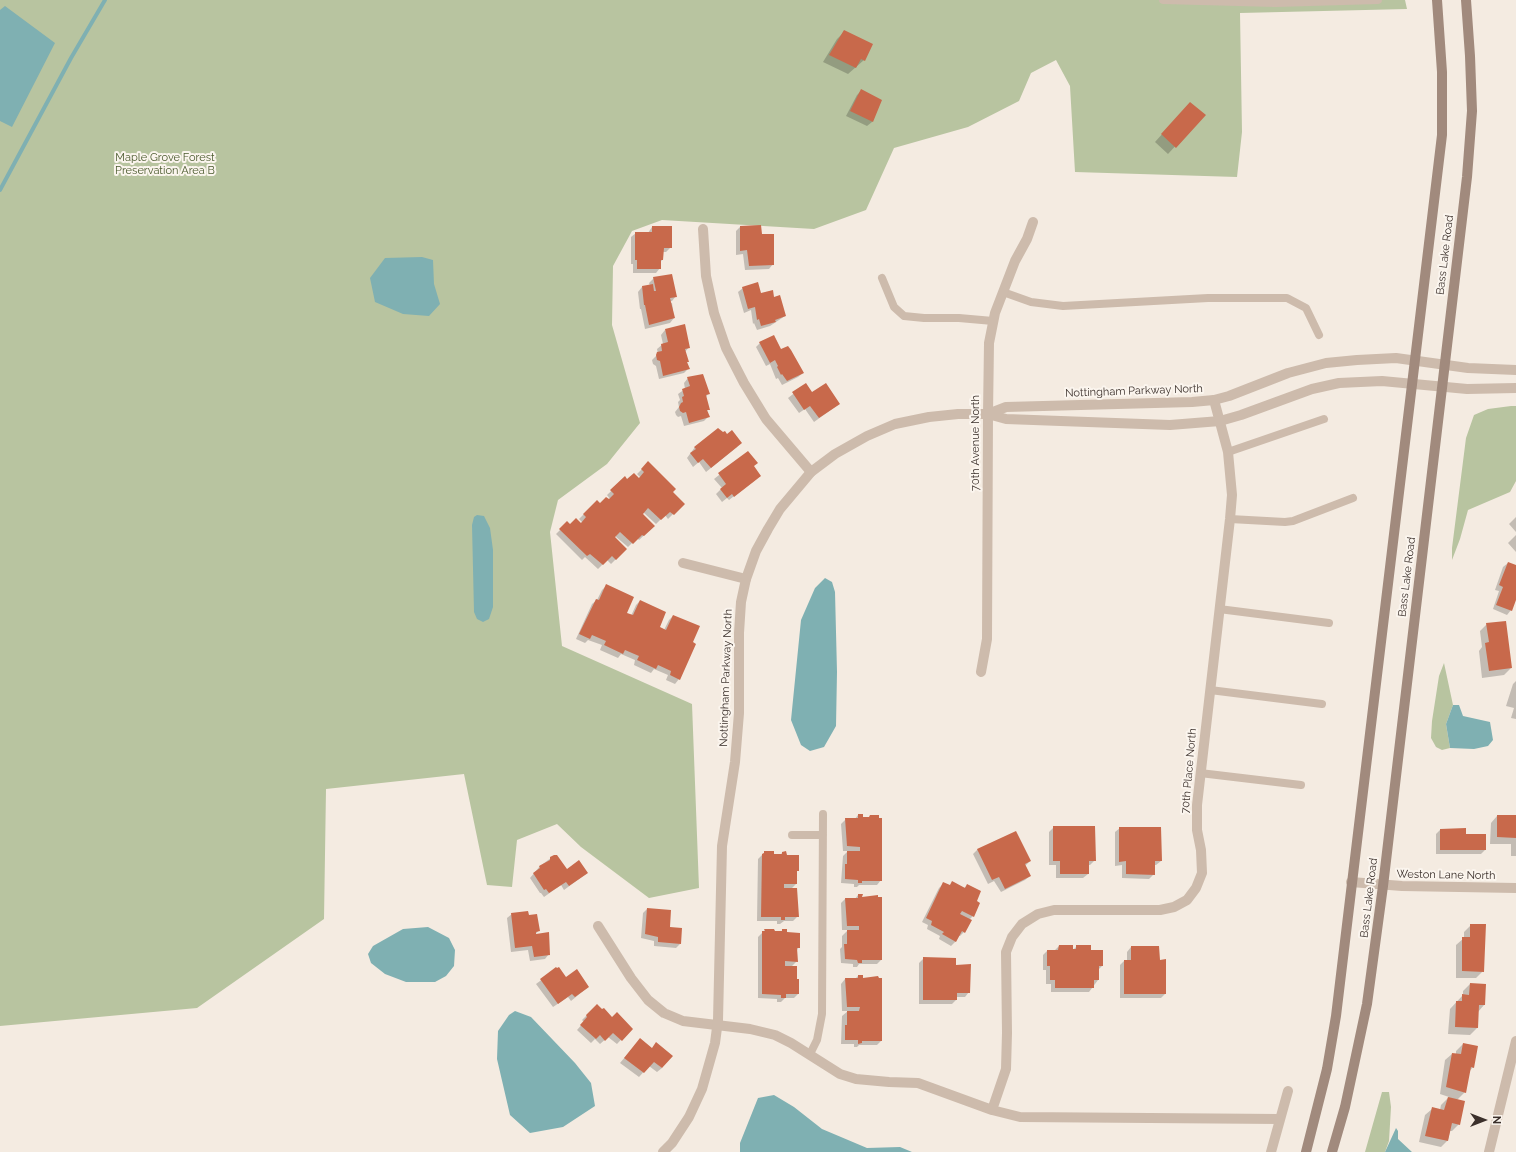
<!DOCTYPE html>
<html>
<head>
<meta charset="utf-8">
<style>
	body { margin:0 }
	#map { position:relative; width:1516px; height:1152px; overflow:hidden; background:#f4ebe1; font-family:Raleway,sans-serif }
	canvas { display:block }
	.north { position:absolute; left:1464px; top:1100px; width:40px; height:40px; -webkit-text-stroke:3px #fbf5ee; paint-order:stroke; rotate:90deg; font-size:11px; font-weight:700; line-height:16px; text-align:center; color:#3b302b }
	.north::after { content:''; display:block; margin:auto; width:14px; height:18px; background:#3b302b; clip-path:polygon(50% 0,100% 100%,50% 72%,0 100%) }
</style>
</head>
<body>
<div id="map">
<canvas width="1516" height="1152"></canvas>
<div class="north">N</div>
</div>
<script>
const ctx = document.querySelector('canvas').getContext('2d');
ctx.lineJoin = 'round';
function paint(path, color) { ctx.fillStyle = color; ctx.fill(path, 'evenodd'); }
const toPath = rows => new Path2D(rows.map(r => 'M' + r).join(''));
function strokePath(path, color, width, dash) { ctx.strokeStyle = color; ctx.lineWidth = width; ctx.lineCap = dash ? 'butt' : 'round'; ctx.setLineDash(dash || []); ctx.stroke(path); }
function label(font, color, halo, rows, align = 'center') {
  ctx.font = font + ' Raleway,sans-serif'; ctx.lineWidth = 4; ctx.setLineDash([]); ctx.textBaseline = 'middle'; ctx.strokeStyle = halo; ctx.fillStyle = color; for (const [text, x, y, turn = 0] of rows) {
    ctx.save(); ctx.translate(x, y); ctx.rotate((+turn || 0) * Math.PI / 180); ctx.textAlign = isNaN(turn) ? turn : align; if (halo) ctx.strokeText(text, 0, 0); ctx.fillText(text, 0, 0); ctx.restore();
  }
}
const green = toPath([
	[0,0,1405,0,1407,9,1240,13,1242,132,1237,177,1075,172,1070,86,1056,60,1031,73,1019,101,968,127,894,148,866,210,814,229,662,220,632,231,613,266,612,325,640,423,607,464,558,500,550,532,562,646,692,704,699,888,649,898,581,847,557,824,517,840,512,887,487,885,464,774,326,789,324,919,197,1008,0,1026],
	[1511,406,1516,406,1516,481,1510,492,1468,510,1460,539,1452,560,1452,548,1466,438,1474,415,1488,409],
	[1444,663,1453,705,1446,724,1450,748,1442,750,1436,747,1431,738,1432,721,1439,676],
	[1382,1092,1389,1092,1391,1107,1389,1141,1385,1152,1365,1152]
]);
const water = toPath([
	[5,6,55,43,12,127,0,121,0,10],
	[422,257,433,260,434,284,440,304,429,316,403,314,375,302,370,278,385,258],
	[477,515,484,516,490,528,493,550,493,607,489,619,483,622,477,619,474,612,472,525,474,517],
	[825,578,832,582,835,592,837,672,836,726,824,747,810,751,801,745,791,720,801,620,815,588],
	[1453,705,1459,705,1463,716,1490,722,1493,740,1488,746,1474,749,1450,748,1446,724],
	[428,927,449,938,455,950,454,966,446,976,435,982,406,982,385,974,371,963,368,954,373,946,403,929],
	[515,1011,531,1017,575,1063,591,1083,595,1106,563,1127,530,1133,510,1115,497,1059,498,1031,509,1015],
	[774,1095,794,1107,822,1129,867,1148,900,1147,912,1152,740,1152,740,1143,758,1098],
	[1396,1128,1398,1131,1398,1139,1412,1152,1385,1152]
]);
const shadow = toPath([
	[844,32,864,60,848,74,823,62,837,39],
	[862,90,881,101,872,122,867,126,846,116,857,95],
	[1190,103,1204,115,1168,154,1155,142],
	[652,227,671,247,666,252,663,252,662,260,660,263,660,268,656,273,633,273,633,264,631,264,631,237,636,233,648,233],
	[740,227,761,234,773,264,769,269,745,270,743,254,736,255,736,231],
	[654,278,676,296,672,301,666,302,666,304,672,303,674,318,670,323,645,329,641,309,640,309,638,292,642,287,650,286,649,283],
	[743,288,774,298,785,316,770,326,757,330,754,323,753,324,751,310,744,313,738,292],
	[665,330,689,347,685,352,688,361,687,363,688,369,684,373,659,379,656,366,653,364,652,360,658,354,657,349,663,344,661,335],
	[760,343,781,350,803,373,798,377,782,385,778,378,776,379,770,364,766,366,756,347],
	[688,378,708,394,706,397,709,409,707,411,708,417,704,421,684,426,681,416,678,417,676,415,675,412,679,407,678,402,680,400,678,394,685,389,684,383],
	[806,384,812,393,839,404,814,422,805,409,799,413,788,398],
	[695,447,737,447,706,472,699,462,693,467,687,458],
	[748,452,753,467,755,480,729,500,727,498,722,502,716,494,722,488,714,479],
	[648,463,672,492,683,504,668,519,665,515,656,524,643,512,642,514,654,526,639,540,637,538,628,547,615,536,614,537,626,549,611,564,607,560,598,569,585,557,582,560,556,534,567,523,570,526,581,524,582,522,579,519,597,501,600,505,609,501,610,499,607,495,625,478,627,480,639,479,640,477,637,474],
	[1516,517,1516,532,1509,524],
	[1516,535,1516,552,1508,543],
	[1508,563,1516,566,1516,597,1511,610,1507,615,1493,609,1499,591,1495,590,1503,567],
	[606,586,625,613,631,616,636,605,640,601,659,628,664,630,669,620,673,616,679,679,675,684,666,680,668,675,654,669,651,673,634,665,635,660,621,654,618,658,600,650,602,645,588,640,585,643,576,639,592,604,597,600,602,590],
	[1487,624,1511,668,1504,675,1482,678,1479,651,1482,647,1480,631],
	[1516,681,1516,719,1511,718,1514,708,1506,706,1513,684],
	[858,815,862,818,881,880,877,885,859,885,857,887,854,887,854,884,841,883,843,856,848,851,843,851,841,824,846,819,855,819],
	[1497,816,1516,816,1516,856,1511,856,1511,844,1490,844,1491,823],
	[1054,827,1095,860,1090,865,1088,865,1088,874,1083,878,1056,878,1056,865,1049,865,1049,832],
	[1120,828,1161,861,1156,865,1154,865,1154,874,1149,879,1122,878,1122,865,1115,866,1115,832],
	[1440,830,1465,835,1485,850,1481,854,1436,854,1436,834],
	[978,849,1030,861,1025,866,1030,876,1025,880,1001,892,994,881,988,884,973,854],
	[765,852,780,855,782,853,798,870,796,872,796,884,791,889,798,916,793,921,784,921,780,924,777,924,777,921,757,921,758,859],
	[551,858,567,870,587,873,564,890,561,885,544,897,541,893,540,893,530,878,540,866],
	[953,882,964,888,968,885,976,902,973,916,970,919,964,932,960,936,958,936,956,941,951,946,939,939,940,936,927,929,928,925,922,922,939,888,944,883,949,886],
	[858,895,861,898,881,960,877,964,859,964,857,967,853,967,853,964,841,963,840,949,842,947,842,936,848,930,842,930,841,903,845,899,855,899],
	[647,909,668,928,680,944,676,948,654,946,654,941,641,938,643,913],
	[512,914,528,916,539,930,535,935,549,954,545,959,530,961,528,950,511,952,507,918],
	[1471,925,1483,971,1476,978,1456,978,1456,945,1464,938,1464,932],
	[765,930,780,932,783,930,799,947,797,950,797,961,791,967,796,979,798,994,794,998,785,998,781,1002,777,1002,777,999,758,998,758,937],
	[1059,946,1072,951,1077,946,1090,951,1102,966,1098,970,1098,980,1089,992,1051,992,1051,984,1046,984,1046,970,1043,970,1043,955,1047,951,1054,951],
	[1131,947,1159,961,1165,994,1161,998,1120,998,1120,965,1124,961,1127,961,1127,952],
	[924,958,955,966,969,992,965,997,956,997,956,1000,952,1004,919,1004,919,963],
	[556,969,566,978,588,987,571,1001,568,997,553,1007,536,984],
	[858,976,862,979,878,979,881,1041,877,1045,859,1045,857,1047,854,1047,854,1044,841,1044,842,1016,848,1011,842,1011,841,984,845,979,855,979],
	[1470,984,1485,985,1484,1005,1478,1012,1477,1028,1470,1035,1448,1034,1450,1009,1463,995,1463,991],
	[597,1005,612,1018,631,1029,617,1044,608,1037,600,1044,595,1039,591,1043,577,1030,584,1022,582,1020],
	[636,1044,662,1068,657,1072,649,1066,639,1077,620,1063],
	[1463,1044,1473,1067,1469,1072,1465,1092,1457,1100,1459,1124,1452,1131,1450,1131,1448,1140,1441,1147,1419,1142,1425,1115,1432,1109,1440,1110,1441,1105,1449,1097,1440,1094,1445,1060,1452,1054,1456,1054,1456,1051]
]);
const stream = toPath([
	[0,190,71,58,105,0]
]);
const building = toPath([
	[844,30,873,44,865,61,861,59,856,68,829,55],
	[861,89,882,100,873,122,850,111],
	[1190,102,1206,115,1176,148,1161,134],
	[761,225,762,234,774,234,774,265,749,266,747,250,740,251,740,226],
	[652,226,672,226,672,248,664,248,663,260,661,260,661,269,637,269,637,260,635,260,635,232,652,232],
	[672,274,677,297,670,298,675,318,649,325,645,305,644,305,642,286,653,284,654,291,656,291,653,277],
	[758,282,761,293,773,290,774,297,780,295,786,316,775,320,776,322,761,326,759,319,757,320,755,307,748,309,742,287],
	[685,324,690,348,685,349,689,362,687,362,690,369,663,376,660,361,657,360,656,355,657,352,662,351,661,344,668,342,665,329],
	[774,335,781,349,788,346,791,350,804,373,787,381,782,374,781,375,777,367,778,366,775,360,770,363,759,342],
	[703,374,710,394,706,395,710,410,707,410,710,417,689,423,686,412,683,413,680,411,679,407,681,403,683,402,682,397,684,396,682,389,690,386,687,377],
	[806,383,812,392,826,383,840,404,819,418,810,406,804,410,792,392],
	[718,428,723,432,725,431,727,434,732,430,742,443,711,468,703,459,698,463,690,453,696,449,694,447],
	[748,451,758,463,754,466,761,476,734,497,732,494,727,498,720,489,726,484,718,473],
	[648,461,676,489,673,492,685,504,674,515,670,512,661,520,648,508,643,514,655,526,644,536,642,535,633,544,620,532,615,537,627,549,616,560,612,556,603,565,590,554,587,556,559,529,567,521,570,524,576,518,581,523,586,517,583,514,597,500,600,503,606,497,609,499,614,494,610,490,625,476,627,479,634,473,639,478,644,472,641,469],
	[1508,562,1516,565,1516,600,1512,611,1496,605,1503,587,1499,585],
	[606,584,634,597,627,613,633,615,640,600,666,612,660,627,666,630,673,615,700,626,693,642,696,644,680,680,670,675,671,671,658,665,656,669,637,660,639,656,625,650,623,654,604,645,606,641,592,635,590,639,579,634,596,599,599,600],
	[1506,621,1512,668,1489,671,1485,643,1489,642,1486,623],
	[858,814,863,814,863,817,869,817,870,815,879,815,879,818,882,818,882,881,862,881,862,883,858,883,858,880,845,879,845,864,847,864,847,851,860,851,860,847,847,846,845,818,858,818],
	[1497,815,1516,815,1516,838,1497,837],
	[1053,826,1095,826,1096,861,1089,861,1089,874,1060,874,1060,861,1053,861],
	[1119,827,1161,827,1162,861,1155,861,1155,875,1126,874,1126,861,1119,862],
	[1466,828,1466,834,1486,834,1486,850,1440,850,1440,829],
	[1016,831,1031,861,1025,864,1031,876,1005,889,999,877,992,880,977,849],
	[764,851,774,851,774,854,782,854,782,852,786,851,787,855,799,855,799,871,797,871,797,884,784,884,784,888,797,888,799,917,785,917,785,920,781,920,781,917,761,917,762,854,764,853],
	[554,855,557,855,567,869,579,860,588,873,569,886,566,882,549,893,546,889,544,890,533,873,540,868,539,866,550,860,550,857],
	[952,881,965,888,967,884,981,891,977,901,980,903,974,917,962,911,960,914,972,920,965,933,962,931,956,942,942,934,944,932,931,925,932,921,926,918,943,882,950,885],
	[858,894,863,894,862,897,878,895,878,897,882,897,882,960,862,960,862,963,858,963,857,960,845,959,844,944,847,944,847,930,859,930,859,926,847,926,845,898,858,898],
	[647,908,671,910,670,927,682,928,681,944,658,942,658,937,645,934],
	[528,911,529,915,537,914,540,931,536,932,536,934,549,932,550,955,534,957,532,946,515,948,511,913],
	[1470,924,1486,924,1484,972,1462,971,1462,937,1470,937],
	[764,929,774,929,775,931,782,931,782,929,787,929,787,932,800,933,800,948,797,948,798,962,785,961,785,966,797,966,797,979,799,979,799,994,786,994,786,998,781,998,781,995,762,994,762,931,765,931],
	[1059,945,1073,945,1073,949,1076,949,1076,945,1091,945,1091,950,1103,950,1103,966,1099,966,1099,980,1094,980,1094,988,1055,988,1055,980,1050,980,1050,966,1047,966,1047,950,1058,950],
	[1131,946,1159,946,1160,960,1166,959,1166,994,1124,994,1124,960,1131,960],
	[923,957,956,958,956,965,971,964,970,993,957,993,957,1000,923,1000],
	[556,967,557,968,559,967,566,977,577,969,589,987,575,997,572,994,558,1004,540,979],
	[858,975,863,975,863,978,878,976,879,978,882,978,882,1041,862,1041,862,1043,858,1044,858,1040,845,1040,845,1025,847,1025,847,1011,859,1011,860,1007,847,1007,845,978,858,978],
	[1470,983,1486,984,1485,1005,1479,1005,1478,1028,1455,1027,1456,1001,1462,1001,1462,994,1469,995],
	[597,1004,602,1009,604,1008,612,1017,617,1012,633,1029,622,1041,613,1033,605,1041,600,1035,596,1039,580,1025,587,1017,586,1015],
	[640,1038,652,1048,656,1042,673,1056,662,1068,654,1062,644,1073,624,1058],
	[1463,1043,1478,1046,1474,1068,1471,1067,1466,1093,1446,1087,1452,1053,1461,1054],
	[1448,1097,1465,1101,1460,1125,1452,1123,1448,1141,1425,1136,1432,1107,1444,1110]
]);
const service = toPath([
	[1163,0,1276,3,1378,0],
	[882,278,894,307,904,316,924,318,959,318,993,321],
	[1003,292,1031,302,1063,306,1208,298,1287,298,1306,308,1319,335],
	[1228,452,1324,419],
	[1230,519,1285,522,1293,521,1353,498],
	[1219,609,1329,623],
	[1210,690,1322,704],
	[1200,773,1301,785],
	[792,835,823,835],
	[810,1054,817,1040,822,1014,823,814]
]);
const minor = toPath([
	[703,229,706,276,714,313,726,348,744,383,766,419,811,472],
	[683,563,746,579],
	[981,672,987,639,988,414,989,343,995,313,1015,261,1027,239,1033,222],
	[1351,882,1402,886,1516,888],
	[598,926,631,978,648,1000,664,1013,683,1021,750,1029,775,1035,791,1043,840,1074,856,1079,889,1082,918,1083,992,1110,1020,1117,1279,1119],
	[992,1110,1006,1069,1007,1033,1006,952,1012,937,1022,924,1038,914,1054,910,1160,910,1174,907,1187,900,1196,888,1202,873,1201,850,1197,830,1197,805,1230,519,1232,495,1228,452,1214,400],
	[1271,1152,1288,1091],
	[1489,1152,1516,1041]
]);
const tertiary = toPath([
	[988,414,1006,407,1192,402,1214,400,1229,396,1288,373,1326,363,1357,360,1396,358,1468,368,1516,370],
	[663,1152,672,1143,689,1117,702,1089,715,1043,718,1020,722,846,735,762,739,713,739,633,741,602,746,579,756,551,768,529,780,509,811,472,835,454,867,436,895,424,929,417,958,414,988,414,1006,419,1170,425,1220,421,1241,415,1312,389,1339,383,1382,381,1467,389,1516,388]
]);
const secondary = toPath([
	[1306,1152,1327,1069,1336,1016,1436,185,1442,135,1442,72,1437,0],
	[1332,1152,1345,1107,1367,1004,1383,886,1467,177,1472,111,1470,56,1466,0]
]);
const parkNames = [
	["Maple Grove Forest",165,158],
	["Preservation Area B",165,171]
];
const streetNames = [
	["Bass Lake Road",1445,255,-83],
	["Nottingham Parkway North",1134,391,-2],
	["70th Avenue North",976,443,-90],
	["Bass Lake Road",1407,577,-83],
	["Nottingham Parkway North",726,678,-88],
	["70th Place North",1189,771,-85],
	["Weston Lane North",1446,875,1],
	["Bass Lake Road",1369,898,-83]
];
paint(green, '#b8c4a0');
paint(water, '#7fb0b2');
paint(shadow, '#0003');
strokePath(stream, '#7fb0b2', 4);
paint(building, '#c8694b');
strokePath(service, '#cdbbac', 8);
strokePath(minor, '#cdbbac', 10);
strokePath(tertiary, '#cdbbac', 10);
strokePath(secondary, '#a18a7d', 10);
label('11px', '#4a5a2e', '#fbf5ee', parkNames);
label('11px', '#3b302b', '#fbf5ee', streetNames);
</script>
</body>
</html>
